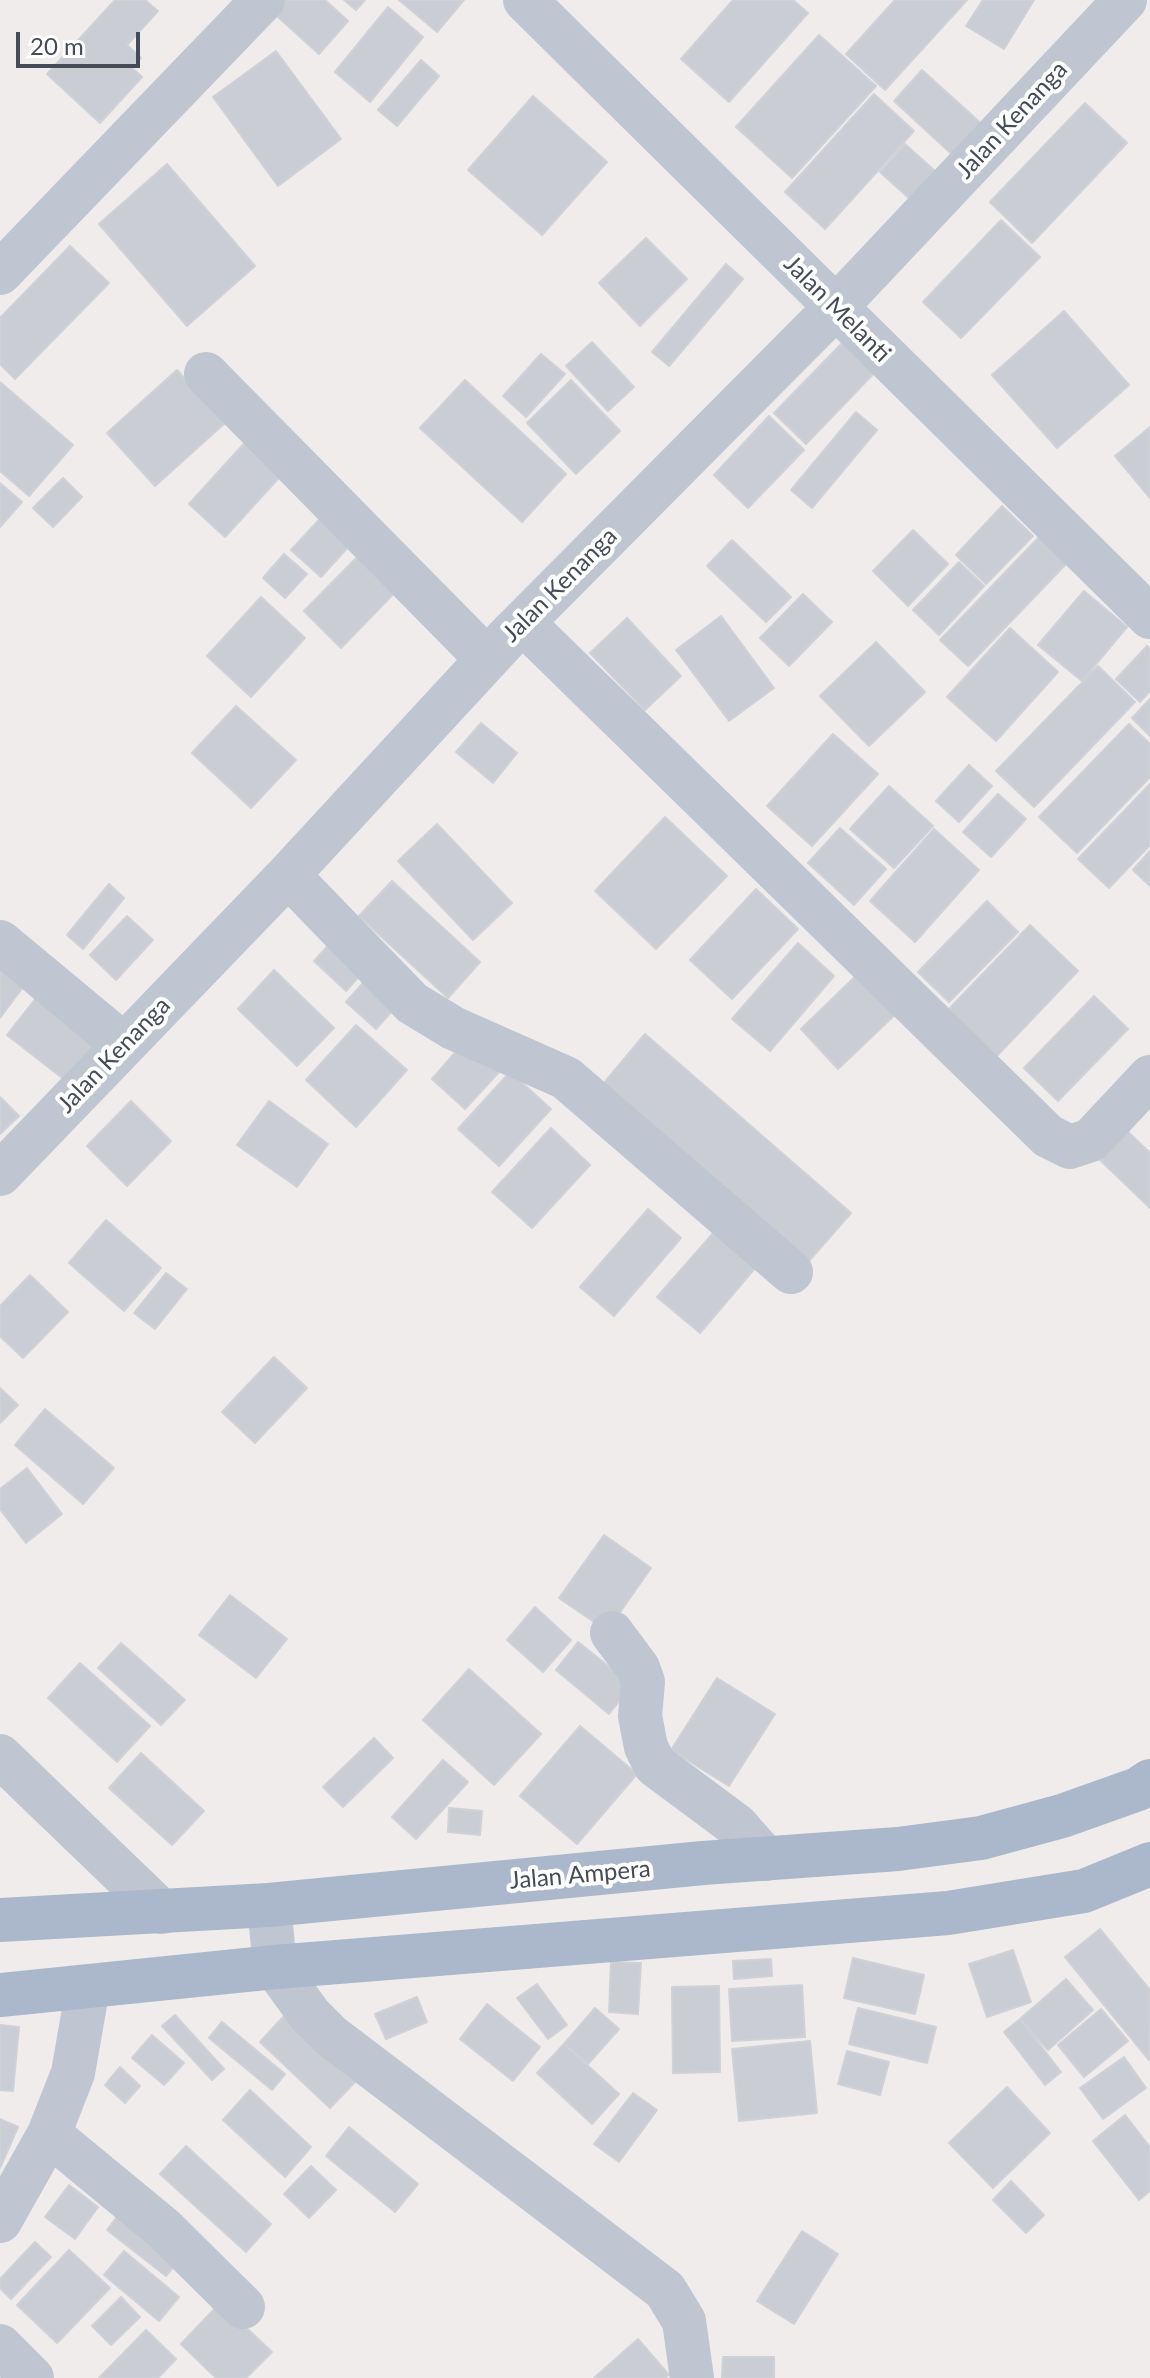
<!DOCTYPE html>
<html>
<head>
<meta charset="utf-8">
<style>
	body { margin:0 }
	#map { position:relative; width:1150px; height:2378px; overflow:hidden; background:#efeceb; font-family:Lato,sans-serif }
	canvas { display:block }
	.scale { position:absolute; left:16px; top:32px; width:124px; height:36px; box-sizing:border-box; border:4px solid #454c58; border-top:0; padding-left:10px; font-size:24px; line-height:28px; white-space:nowrap; color:#454c58; -webkit-text-stroke:6px #fff; paint-order:stroke }
</style>
</head>
<body>
<div id="map">
<canvas width="1150" height="2378"></canvas>
<div class="scale">20 m</div>
</div>
<script>
const ctx = document.querySelector('canvas').getContext('2d');
ctx.lineJoin = 'round';
function paint(path, color) { ctx.fillStyle = color; ctx.fill(path, 'evenodd'); }
const toPath = rows => new Path2D(rows.map(r => 'M' + r).join(''));
function strokePath(path, color, width, dash) { ctx.strokeStyle = color; ctx.lineWidth = width; ctx.lineCap = dash ? 'butt' : 'round'; ctx.setLineDash(dash || []); ctx.stroke(path); }
function label(font, color, halo, rows, align = 'center') {
  ctx.font = font + ' Lato,sans-serif'; ctx.lineWidth = 8; ctx.setLineDash([]); ctx.textBaseline = 'middle'; ctx.strokeStyle = halo; ctx.fillStyle = color; for (const [text, x, y, turn = 0] of rows) {
    ctx.save(); ctx.translate(x, y); ctx.rotate((+turn || 0) * Math.PI / 180); ctx.textAlign = isNaN(turn) ? turn : align; if (halo) ctx.strokeText(text, 0, 0); ctx.fillText(text, 0, 0); ctx.restore();
  }
}
const building = toPath([
	[115,0,145,0,158,11,127,45,141,58,131,67,142,77,100,123,47,74,115,0],
	[278,0,325,0,348,21,319,54,269,9,278,0],
	[344,0,365,0,356,10,344,0],
	[399,0,464,0,437,32,399,0],
	[733,0,793,0,808,13,729,102,681,59,733,0],
	[895,0,967,0,885,90,846,54,895,0],
	[983,0,1034,0,1004,49,966,26,983,0],
	[388,7,423,37,370,102,335,72,388,7],
	[819,35,876,86,792,178,736,127,819,35],
	[276,51,341,139,278,186,213,97,276,51],
	[421,60,439,76,397,126,378,110,421,60],
	[922,70,985,127,957,159,894,101,922,70],
	[874,94,914,131,825,229,785,192,874,94],
	[533,96,607,162,542,235,468,170,533,96],
	[1085,103,1127,143,1032,243,990,202,1085,103],
	[905,144,936,172,911,200,880,172,905,144],
	[167,164,255,266,187,326,99,224,167,164],
	[1001,220,1040,257,961,338,923,302,1001,220],
	[646,238,687,279,640,326,599,283,646,238],
	[70,246,109,283,15,379,0,364,0,318,70,246],
	[726,264,743,279,669,366,652,352,726,264],
	[1064,311,1129,385,1057,448,992,375,1064,311],
	[846,339,878,369,806,444,774,413,846,339],
	[592,342,634,387,608,411,566,366,592,342],
	[541,354,565,374,526,417,503,396,541,354],
	[177,370,225,423,155,486,107,433,177,370],
	[465,380,566,474,522,522,420,428,465,380],
	[571,380,620,431,576,474,527,423,571,380],
	[0,382,73,445,29,496,0,471,0,382],
	[856,412,877,430,812,508,791,490,856,412],
	[769,416,804,450,748,508,714,475,769,416],
	[1150,427,1150,498,1115,456,1150,427],
	[251,436,287,469,225,537,189,504,251,436],
	[63,478,82,497,53,527,33,508,63,478],
	[0,483,22,502,0,527,0,483],
	[1002,506,1033,536,986,584,956,555,1002,506],
	[330,508,359,535,321,577,291,550,330,508],
	[913,530,948,564,908,606,873,571,913,530],
	[1042,534,1069,561,968,666,940,640,1042,534],
	[732,540,791,597,766,622,707,566,732,540],
	[368,546,404,583,341,648,304,611,368,546],
	[284,554,307,574,285,598,263,578,284,554],
	[959,562,984,586,939,635,913,610,959,562],
	[1084,591,1127,627,1082,681,1038,645,1084,591],
	[803,594,832,622,789,666,760,638,803,594],
	[261,597,305,638,251,697,207,656,261,597],
	[721,616,774,688,729,721,676,650,721,616],
	[627,618,681,676,645,710,590,653,627,618],
	[1010,628,1058,672,996,741,947,697,1010,628],
	[876,642,925,692,869,746,820,696,876,642],
	[1147,646,1150,649,1150,691,1140,702,1116,679,1147,646],
	[1098,666,1135,702,1034,807,996,771,1098,666],
	[1150,699,1150,736,1132,718,1150,699],
	[236,706,296,760,251,808,192,753,236,706],
	[481,723,517,753,493,783,456,752,481,723],
	[1129,724,1150,744,1150,777,1077,853,1039,817,1129,724],
	[833,734,878,774,812,846,767,806,833,734],
	[969,765,992,786,959,822,936,801,969,765],
	[1150,784,1150,845,1109,888,1078,859,1150,784],
	[889,786,933,826,894,868,850,829,889,786],
	[998,794,1026,819,991,857,963,832,998,794],
	[665,817,727,876,656,949,595,891,665,817],
	[437,824,512,903,473,940,398,861,437,824],
	[840,828,886,869,854,905,808,863,840,828],
	[934,829,979,870,915,942,870,901,934,829],
	[1150,851,1150,886,1133,870,1150,851],
	[392,881,480,962,448,998,359,916,392,881],
	[109,884,124,898,83,949,67,935,109,884],
	[756,889,798,929,732,999,690,960,756,889],
	[987,901,1018,932,949,1002,918,972,987,901],
	[127,916,153,940,116,980,90,955,127,916],
	[1030,925,1078,971,993,1060,945,1013,1030,925],
	[338,935,370,964,346,991,314,961,338,935],
	[798,943,834,976,770,1051,732,1019,798,943],
	[0,967,29,979,0,1018,0,967],
	[864,968,902,1008,838,1069,801,1029,864,968],
	[274,970,334,1028,297,1066,238,1009,274,970],
	[371,974,401,1001,376,1029,346,1002,371,974],
	[43,989,101,1035,66,1081,7,1035,43,989],
	[1094,996,1128,1029,1058,1101,1024,1068,1094,996],
	[356,1025,407,1070,356,1127,306,1080,356,1025],
	[645,1034,851,1213,809,1261,603,1084,645,1034],
	[466,1040,500,1071,465,1109,432,1079,466,1040],
	[510,1072,551,1109,499,1166,458,1129,510,1072],
	[0,1097,19,1116,0,1134,0,1097],
	[131,1101,171,1141,127,1186,87,1146,131,1101],
	[269,1101,328,1144,297,1187,237,1145,269,1101],
	[551,1128,590,1165,532,1228,492,1192,551,1128],
	[1124,1128,1150,1153,1150,1208,1097,1157,1124,1128],
	[648,1209,681,1238,614,1316,580,1287,648,1209],
	[106,1220,161,1268,124,1311,69,1263,106,1220],
	[715,1231,756,1267,700,1333,657,1297,715,1231],
	[166,1273,187,1289,155,1329,134,1313,166,1273],
	[30,1275,68,1312,23,1358,0,1336,0,1306,30,1275],
	[274,1357,307,1388,255,1443,222,1412,274,1357],
	[0,1388,18,1405,0,1423,0,1388],
	[45,1409,114,1468,83,1504,15,1445,45,1409],
	[27,1468,62,1514,26,1543,0,1509,0,1489,27,1468],
	[604,1535,651,1568,607,1631,559,1598,604,1535],
	[230,1595,287,1639,256,1678,199,1635,230,1595],
	[535,1607,571,1640,543,1672,507,1640,535,1607],
	[578,1642,632,1685,609,1714,556,1670,578,1642],
	[121,1643,185,1700,161,1725,98,1668,121,1643],
	[80,1663,150,1726,117,1762,48,1698,80,1663],
	[469,1669,541,1734,494,1785,423,1720,469,1669],
	[717,1678,775,1714,729,1786,671,1750,717,1678],
	[580,1726,637,1774,577,1844,520,1796,580,1726],
	[374,1738,393,1758,343,1807,323,1787,374,1738],
	[141,1753,204,1811,172,1845,109,1788,141,1753],
	[443,1760,468,1782,416,1839,392,1817,443,1760],
	[449,1808,482,1811,480,1835,448,1832,449,1808],
	[1100,1929,1150,1990,1149,2060,1065,1957,1100,1929],
	[1013,1950,1031,2002,987,2017,969,1964,1013,1950],
	[853,1958,924,1975,915,2014,844,1998,853,1958],
	[771,1959,772,1976,734,1979,733,1961,771,1959],
	[611,1962,641,1963,638,2014,609,2012,611,1962],
	[1066,1979,1093,2010,1048,2050,1020,2019,1066,1979],
	[537,1984,567,2025,548,2039,517,1998,537,1984],
	[802,1985,805,2037,732,2041,729,1989,802,1985],
	[719,1986,720,2072,673,2073,672,1987,719,1986],
	[417,1997,427,2022,386,2039,375,2014,417,1997],
	[487,2004,540,2047,513,2081,460,2039,487,2004],
	[595,2008,619,2029,588,2064,564,2044,595,2008],
	[858,2008,936,2027,927,2063,849,2044,858,2008],
	[1101,2009,1128,2041,1084,2077,1058,2045,1101,2009],
	[175,2015,224,2069,212,2080,162,2026,175,2015],
	[284,2016,355,2082,330,2108,260,2042,284,2016],
	[1020,2019,1061,2072,1045,2085,1004,2032,1020,2019],
	[222,2022,285,2074,272,2090,209,2038,222,2022],
	[0,2025,19,2027,13,2091,0,2090,0,2025],
	[152,2035,184,2063,164,2085,132,2058,152,2035],
	[810,2041,817,2113,739,2121,732,2049,810,2041],
	[564,2044,619,2094,592,2124,537,2073,564,2044],
	[847,2051,889,2062,880,2095,838,2084,847,2051],
	[1124,2057,1146,2088,1103,2119,1080,2088,1124,2057],
	[120,2067,140,2086,125,2103,105,2085,120,2067],
	[1007,2087,1050,2133,993,2188,949,2143,1007,2087],
	[250,2090,311,2147,285,2177,223,2120,250,2090],
	[633,2093,657,2110,619,2162,594,2144,633,2093],
	[1125,2115,1150,2147,1150,2191,1139,2200,1093,2141,1125,2115],
	[0,2119,18,2127,0,2168,0,2119],
	[349,2127,418,2184,395,2212,326,2156,349,2127],
	[186,2146,271,2224,246,2252,160,2174,186,2146],
	[311,2166,336,2190,309,2218,284,2194,311,2166],
	[1011,2181,1044,2215,1026,2233,993,2200,1011,2181],
	[69,2185,98,2207,75,2239,45,2217,69,2185],
	[123,2209,183,2255,166,2276,107,2230,123,2209],
	[802,2231,838,2254,794,2324,757,2301,802,2231],
	[35,2242,51,2257,11,2299,0,2288,0,2279,35,2242],
	[69,2250,110,2288,57,2343,17,2305,69,2250],
	[124,2251,179,2297,159,2321,104,2275,124,2251],
	[121,2297,140,2317,111,2345,92,2326,121,2297],
	[220,2303,272,2352,246,2378,216,2378,181,2344,220,2303],
	[146,2330,176,2359,158,2378,99,2378,146,2330],
	[638,2339,669,2375,665,2378,594,2378,638,2339],
	[723,2357,774,2357,774,2378,722,2378,723,2357]
]);
const minor = toPath([
	[525,0,1150,617],
	[0,273,263,0],
	[206,374,487,659],
	[523,623,1048,1136,1070,1147,1091,1140,1150,1077],
	[288,875,412,1003,453,1028,566,1078,791,1272],
	[0,942,124,1045],
	[0,1174,288,875,507,638,835,308,1125,0],
	[612,1633,638,1668,643,1682,640,1716,646,1747,655,1765,737,1826,766,1859],
	[0,1756,162,1912],
	[269,1905,275,1967,310,2015,331,2036,665,2290,684,2321,692,2378],
	[49,2134,163,2228,243,2307],
	[0,2221,49,2134,73,2073,88,1987],
	[0,2346,32,2378]
]);
const major = toPath([
	[0,1920,269,1905,703,1863,898,1849,981,1838,1062,1816,1138,1789,1150,1781],
	[0,1995,275,1967,948,1913,1084,1891,1150,1864]
]);
const streetNames = [
	["Jalan Kenanga",1012,120,-47],
	["Jalan Melanti",837,309,45],
	["Jalan Kenanga",560,585,-45],
	["Jalan Kenanga",114,1055,-46],
	["Jalan Ampera",580,1875,-5]
];
paint(building, '#cbcdd4');
strokePath(building, '#d0d1d7', 2);
strokePath(minor, '#bfc6d1', 44);
strokePath(major, '#abb7cb', 44);
label('24px', '#454c58', '#fff', streetNames);
</script>
</body>
</html>
